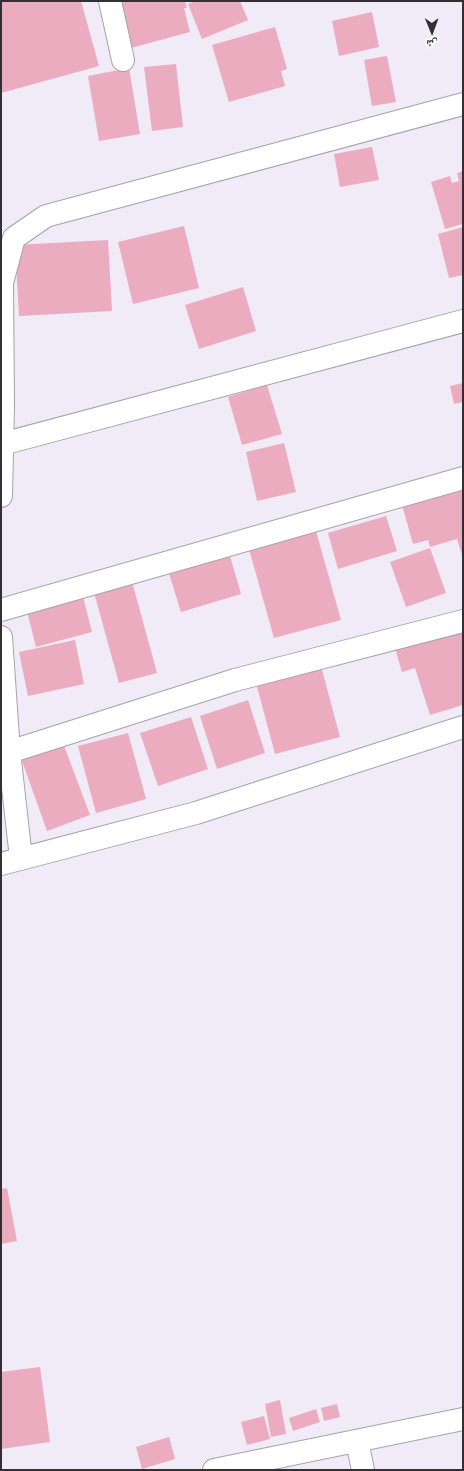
<!DOCTYPE html>
<html>
<head>
<meta charset="utf-8">
<style>
	body { margin:0 }
	#map { position:relative; width:464px; height:1471px; overflow:hidden; background:#f1eaf7; font-family:Manrope,"Noto Naskh Arabic",sans-serif }
	canvas { display:block }
	.frame { position:absolute; inset:0; border:2px solid #333035; pointer-events:none }
	.north { position:absolute; left:412px; top:12px; width:40px; height:40px; -webkit-text-stroke:3px #fff; paint-order:stroke; rotate:179deg; font-size:11px; font-weight:700; line-height:16px; text-align:center; color:#333035 }
	.north::after { content:''; display:block; margin:auto; width:14px; height:18px; background:#333035; clip-path:polygon(50% 0,100% 100%,50% 72%,0 100%) }
</style>
</head>
<body>
<div id="map">
<canvas width="464" height="1471"></canvas>
<div class="frame"></div>
<div class="north">ش</div>
</div>
<script>
const ctx = document.querySelector('canvas').getContext('2d');
ctx.lineJoin = 'round';
function paint(path, color) { ctx.fillStyle = color; ctx.fill(path, 'evenodd'); }
const toPath = rows => new Path2D(rows.map(r => 'M' + r).join(''));
function strokePath(path, color, width, dash) { ctx.strokeStyle = color; ctx.lineWidth = width; ctx.lineCap = dash ? 'butt' : 'round'; ctx.setLineDash(dash || []); ctx.stroke(path); }
const building = toPath([
	[1,1,81,1,99,66,1,93],
	[119,1,185,1,187,8,184,8,190,32,131,48],
	[195,1,240,1,248,20,202,39,188,4],
	[372,12,379,47,339,56,332,21],
	[275,27,287,69,281,71,285,86,229,102,212,45],
	[387,56,396,102,372,106,364,60],
	[176,64,183,127,152,131,144,67],
	[129,68,140,134,99,141,88,76],
	[372,147,379,180,340,187,334,154],
	[463,171,463,224,445,229,431,182,450,176,452,183,459,181,457,173],
	[184,226,199,288,133,304,118,242],
	[463,227,463,275,449,278,438,234],
	[108,240,112,311,19,316,15,245],
	[243,287,256,331,199,349,185,305],
	[463,383,463,402,454,404,450,386],
	[267,385,282,434,242,445,228,397],
	[284,443,296,492,257,501,246,452],
	[463,488,463,558,457,539,430,547,428,540,413,544,402,505],
	[386,516,397,551,338,569,328,533],
	[314,524,341,620,274,638,247,542],
	[430,548,446,593,406,607,390,562],
	[228,549,241,594,181,612,167,567],
	[131,578,157,673,119,683,93,589],
	[82,593,92,632,36,647,26,607],
	[463,626,463,705,430,715,415,668,402,672,395,648],
	[75,640,84,684,28,696,19,652],
	[321,666,340,737,275,754,256,683],
	[248,700,265,753,217,769,200,716],
	[191,717,208,769,158,786,140,733],
	[128,733,146,799,96,813,78,746],
	[63,743,90,815,47,831,21,758],
	[7,1188,17,1241,1,1244,1,1189],
	[40,1367,50,1442,1,1449,1,1372],
	[280,1400,286,1434,271,1437,265,1404],
	[337,1404,340,1417,324,1421,321,1408],
	[316,1409,320,1422,293,1431,289,1418],
	[264,1416,270,1439,247,1445,241,1422],
	[169,1437,175,1459,142,1469,136,1447]
]);
const street = toPath([
	[110,1,123,60],
	[2,444,463,321],
	[1,496,3,405,2,283,14,238,46,216,463,104],
	[1,610,463,478],
	[1,637,9,752,21,858],
	[9,752,235,680,463,621],
	[1,864,196,813,463,727],
	[357,1441,363,1470],
	[214,1470,463,1419]
]);
paint(building, '#ebacbf');
strokePath(street, '#a7a1ae', 24);
strokePath(street, '#fff', 22);
</script>
</body>
</html>
